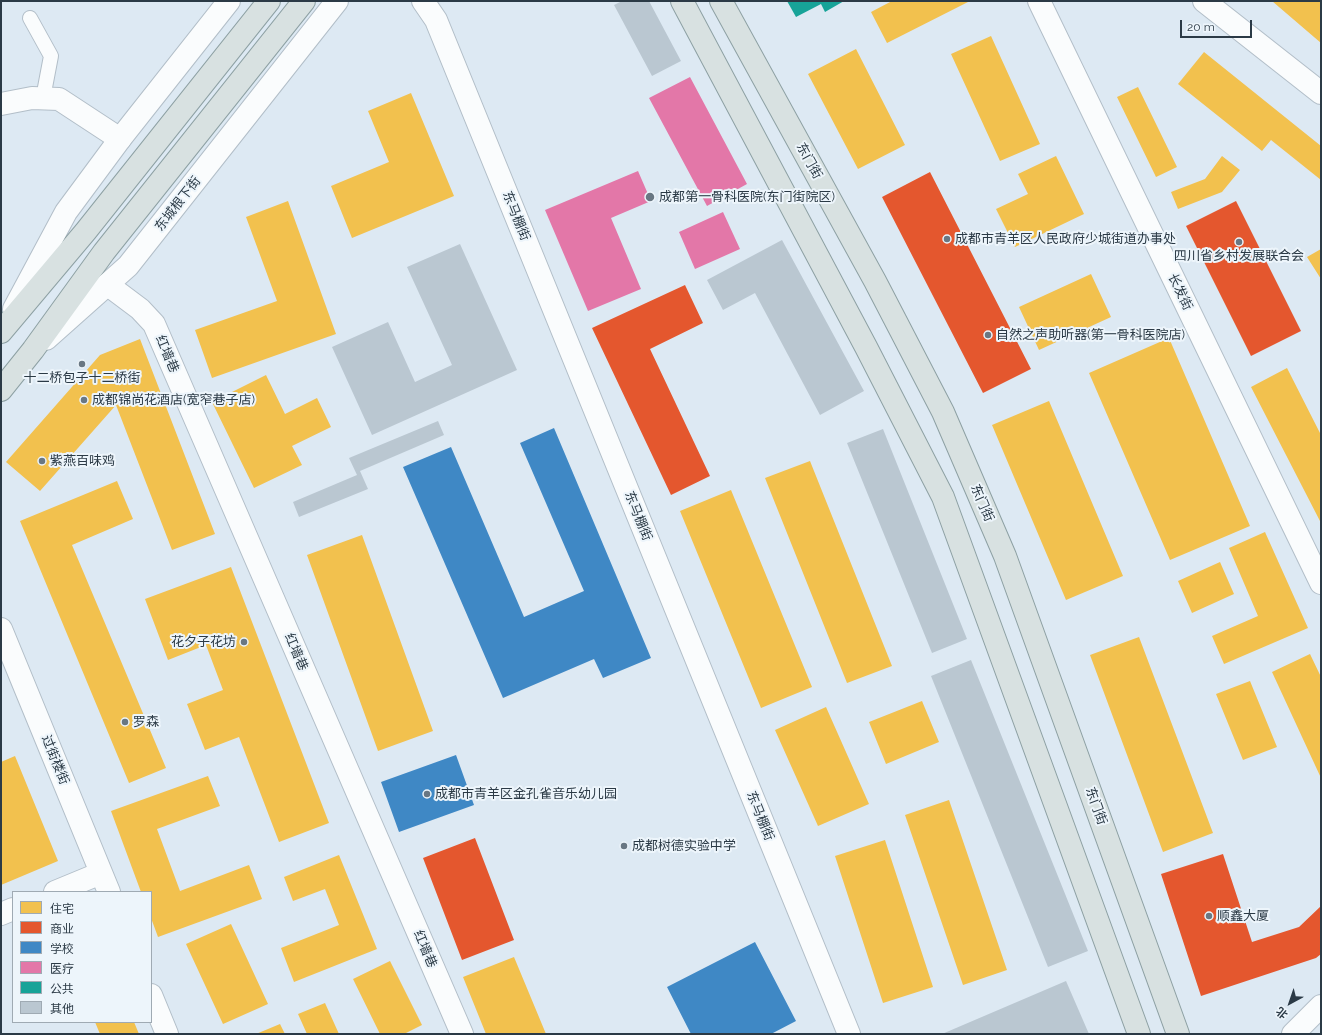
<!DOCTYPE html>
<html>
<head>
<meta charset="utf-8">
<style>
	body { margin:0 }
	#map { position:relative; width:1322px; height:1035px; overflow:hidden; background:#dde9f3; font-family:Raleway,"Noto Sans SC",sans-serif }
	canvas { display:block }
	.frame { position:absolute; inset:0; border:2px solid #2b3a46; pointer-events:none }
	.legend { position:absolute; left:12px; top:891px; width:140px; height:132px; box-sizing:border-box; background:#edf5fb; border:1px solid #9faab3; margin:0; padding:5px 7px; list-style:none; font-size:12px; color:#2b3a46 }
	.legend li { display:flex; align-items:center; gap:8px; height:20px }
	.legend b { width:20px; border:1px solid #9faab3 }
	.north { position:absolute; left:1270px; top:983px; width:40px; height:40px; -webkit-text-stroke:3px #edf5fb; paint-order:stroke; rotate:220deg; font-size:11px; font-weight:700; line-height:16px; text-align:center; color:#2b3a46 }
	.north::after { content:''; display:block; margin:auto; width:14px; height:18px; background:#2b3a46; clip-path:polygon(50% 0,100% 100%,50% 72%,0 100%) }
	.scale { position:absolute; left:1180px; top:20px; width:72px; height:18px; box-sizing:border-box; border:2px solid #2b3a46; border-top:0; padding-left:5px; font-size:12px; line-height:14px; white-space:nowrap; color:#2b3a46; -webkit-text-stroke:3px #edf5fb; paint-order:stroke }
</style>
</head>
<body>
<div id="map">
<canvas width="1322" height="1035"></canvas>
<div class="frame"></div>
<ul class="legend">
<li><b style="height:11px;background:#f2c14e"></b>住宅</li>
<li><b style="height:11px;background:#e4572e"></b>商业</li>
<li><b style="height:11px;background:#3f88c5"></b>学校</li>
<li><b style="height:11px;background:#e377a8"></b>医疗</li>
<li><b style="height:11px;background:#17a398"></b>公共</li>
<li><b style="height:11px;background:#bac7d1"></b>其他</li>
</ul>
<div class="north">北</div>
<div class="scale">20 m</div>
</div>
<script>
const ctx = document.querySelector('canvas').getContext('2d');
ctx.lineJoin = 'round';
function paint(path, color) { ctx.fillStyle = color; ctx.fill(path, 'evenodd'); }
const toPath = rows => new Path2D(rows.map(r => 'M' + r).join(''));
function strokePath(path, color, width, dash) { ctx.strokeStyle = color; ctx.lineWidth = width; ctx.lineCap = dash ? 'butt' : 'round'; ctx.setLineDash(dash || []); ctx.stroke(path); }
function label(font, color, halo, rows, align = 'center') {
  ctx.font = font + ' Raleway,"Noto Sans SC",sans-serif'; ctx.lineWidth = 4; ctx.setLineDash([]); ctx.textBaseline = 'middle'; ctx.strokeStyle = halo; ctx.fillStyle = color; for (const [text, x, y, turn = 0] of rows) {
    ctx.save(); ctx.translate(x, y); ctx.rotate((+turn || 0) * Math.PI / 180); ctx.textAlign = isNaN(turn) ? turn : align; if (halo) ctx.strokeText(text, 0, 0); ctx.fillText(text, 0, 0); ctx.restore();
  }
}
const homes = toPath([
	[892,1,970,1,887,43,871,12],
	[1272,1,1321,1,1321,43],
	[991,36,1040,144,1000,161,951,54],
	[856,49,905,145,858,169,808,74],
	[1204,52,1321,146,1321,180,1271,140,1262,151,1178,84],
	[1138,87,1177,167,1156,177,1117,97],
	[411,93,454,196,352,238,331,186,389,162,368,111],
	[1056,156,1084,214,1015,247,996,209,1028,194,1018,174],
	[1222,156,1240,170,1222,192,1178,209,1171,192,1205,179],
	[288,201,336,334,212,378,195,330,277,301,246,217],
	[1321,249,1321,279,1307,257],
	[1091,274,1111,317,1039,350,1019,307],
	[1169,338,1250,526,1170,560,1089,373],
	[140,339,215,534,172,550,116,405,40,491,6,462,100,355],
	[1287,368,1321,435,1321,523,1251,387],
	[266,375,285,414,317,398,331,427,292,446,302,465,254,488,212,402],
	[1049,401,1123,576,1066,600,992,425],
	[810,461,892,666,847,683,765,478],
	[117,481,133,519,72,545,166,768,129,783,20,521],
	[731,490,812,687,761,708,680,511],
	[1265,532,1308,628,1224,664,1212,636,1258,616,1229,548],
	[362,535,433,731,378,751,307,555],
	[1220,562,1234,594,1192,613,1178,581],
	[231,567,329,823,279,842,239,737,205,750,187,704,223,690,206,645,168,660,145,599],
	[1139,637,1213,833,1163,852,1090,655],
	[1310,654,1321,677,1321,778,1272,672],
	[1250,681,1277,747,1243,760,1216,694],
	[922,701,939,742,886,764,869,722],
	[826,707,869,804,818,826,775,730],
	[15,756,58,861,1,885,1,762],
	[208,776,220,806,157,829,180,891,249,865,262,899,158,937,151,918,151,892,141,892,111,811],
	[949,800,1007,970,963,985,905,815],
	[885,840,933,987,883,1003,835,856],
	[339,855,377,949,294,982,281,948,339,925,325,889,293,901,284,877],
	[231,924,268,1004,223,1024,186,944],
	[514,957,546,1034,486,1034,463,977],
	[390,961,422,1025,404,1034,380,1034,353,979],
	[325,1003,339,1034,307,1034,298,1014],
	[95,1022,134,1022,139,1034,100,1034],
	[280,1024,285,1034,256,1034]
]);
const shops = toPath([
	[930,172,1031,369,983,393,882,197],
	[1236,201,1301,331,1251,356,1186,226],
	[685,285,703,323,650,349,710,476,671,495,592,328],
	[475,838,514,940,462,960,423,858],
	[1223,854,1252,942,1299,927,1321,906,1321,954,1316,958,1201,996,1161,874]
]);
const schools = toPath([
	[554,428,651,658,603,678,594,659,503,698,403,467,451,447,524,617,584,591,520,443],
	[456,755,474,805,399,832,381,782],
	[755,942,796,1021,771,1034,691,1034,667,987]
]);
const health = toPath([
	[690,77,747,184,707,206,649,98],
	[638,171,651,201,611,218,641,289,588,311,545,210],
	[723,212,740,249,695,269,679,232]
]);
const public = toPath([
	[787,1,844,1,825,12,821,4,796,17]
]);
const building = toPath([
	[622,1,649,1,681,61,652,76,614,5],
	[782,240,864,391,820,415,755,293,723,310,707,280],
	[460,244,517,370,372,435,332,347,388,322,415,382,452,365,407,267],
	[438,421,444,435,360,471,368,489,299,517,293,502,357,475,349,458],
	[883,429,967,639,932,653,847,443],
	[971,660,1088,951,1048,967,931,676],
	[1066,981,1089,1034,942,1034]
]);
const lane = toPath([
	[30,18,51,56,43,98]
]);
const street = toPath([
	[423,1,436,20,849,1034],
	[1039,1,1321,583],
	[1204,1,1321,93],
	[1,104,32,98,59,99,120,139],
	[108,285,140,309,154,324,462,1034],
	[1,629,109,892],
	[55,892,101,873],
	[1,914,13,909],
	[151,995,167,1034]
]);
const secondary = toPath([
	[14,309,66,212,120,139,229,1],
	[46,339,128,266,337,1],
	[1293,1034,1321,1006]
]);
const primary = toPath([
	[682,1,866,347,943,497,1139,1034],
	[721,1,875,281,943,412,1005,556,1178,1034],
	[1,332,86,231,269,1],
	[1,390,33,350,104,252,304,1]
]);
const markers = [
	[650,197,5,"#697783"],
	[947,239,4,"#697783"],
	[1239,242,4,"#697783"],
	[988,335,4,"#697783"],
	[82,364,4,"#697783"],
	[84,400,4,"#697783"],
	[42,461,4,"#697783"],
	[244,642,4,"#697783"],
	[125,722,4,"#697783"],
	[427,794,4,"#697783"],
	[624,846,4,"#697783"],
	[1209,916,4,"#697783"]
];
const streetNames = [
	["东门街",809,161,61],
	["东城根下街",178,204,-52],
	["东马棚街",516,216,68],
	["长发街",1180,292,64],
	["红墙巷",167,354,67],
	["东门街",982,503,67],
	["东马棚街",638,516,68],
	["红墙巷",296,652,67],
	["过街楼街",55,760,68],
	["东门街",1096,806,70],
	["东马棚街",760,816,68],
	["红墙巷",425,949,67]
];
const poiNames = [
	["成都第一骨科医院(东门街院区)",659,197],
	["成都市青羊区人民政府少城街道办事处",955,239],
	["四川省乡村发展联合会",1239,256,"center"],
	["自然之声助听器(第一骨科医院店)",996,335],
	["十二桥包子十二桥街",82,378,"center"],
	["成都锦尚花酒店(宽窄巷子店)",92,400],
	["紫燕百味鸡",50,461],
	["花夕子花坊",236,642,"right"],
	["罗森",133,722],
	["成都市青羊区金孔雀音乐幼儿园",435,794],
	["成都树德实验中学",632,846],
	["顺鑫大厦",1217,916]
];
paint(homes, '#f2c14e');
paint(shops, '#e4572e');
paint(schools, '#3f88c5');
paint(health, '#e377a8');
paint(public, '#17a398');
paint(building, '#bac7d1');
strokePath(lane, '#b2bec8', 16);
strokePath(street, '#b2bec8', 24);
strokePath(secondary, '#b2bec8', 24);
strokePath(primary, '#8da0a3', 24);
strokePath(lane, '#fafcfd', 14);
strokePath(street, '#fafcfd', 22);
strokePath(secondary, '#fafcfd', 22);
strokePath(primary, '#d8e1e1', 22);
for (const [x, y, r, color] of markers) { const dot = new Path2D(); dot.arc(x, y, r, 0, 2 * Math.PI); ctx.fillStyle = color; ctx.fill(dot); strokePath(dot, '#edf5fb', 1.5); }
label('13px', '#2b3a46', '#edf5fb', streetNames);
label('13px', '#2b3a46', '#edf5fb', poiNames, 'left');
</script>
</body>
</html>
